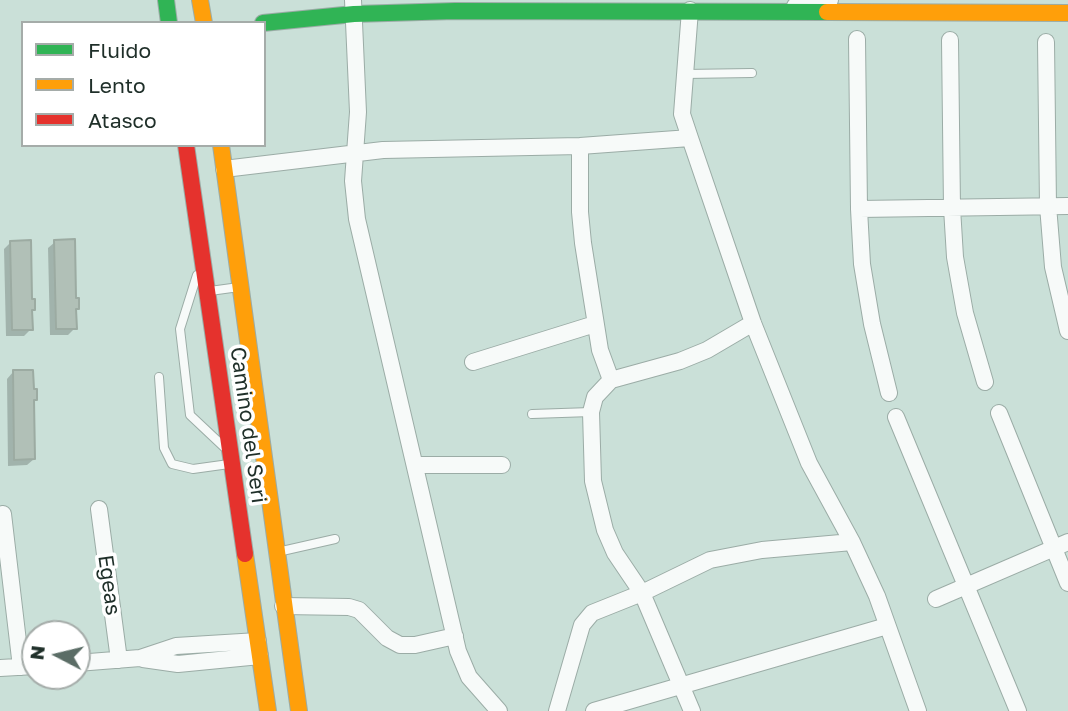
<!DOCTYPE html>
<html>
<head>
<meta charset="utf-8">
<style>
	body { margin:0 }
	#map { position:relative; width:1068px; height:711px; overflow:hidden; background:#cae0d8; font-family:"Golos Text",sans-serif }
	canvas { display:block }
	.legend { position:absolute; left:21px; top:21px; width:245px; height:126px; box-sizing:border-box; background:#fff; border:2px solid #a5aca9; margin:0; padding:9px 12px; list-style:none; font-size:21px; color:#1f2f29 }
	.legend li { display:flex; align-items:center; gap:14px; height:35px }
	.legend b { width:35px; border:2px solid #a5aca9 }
	.north { position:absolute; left:21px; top:620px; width:70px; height:70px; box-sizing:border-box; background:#fff; border:2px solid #a5aca9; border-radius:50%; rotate:277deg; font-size:19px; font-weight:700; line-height:28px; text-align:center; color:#1f2f29 }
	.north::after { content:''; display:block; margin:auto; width:24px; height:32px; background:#5b6d66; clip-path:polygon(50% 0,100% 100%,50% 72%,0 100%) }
</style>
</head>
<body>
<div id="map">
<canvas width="1068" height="711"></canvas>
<ul class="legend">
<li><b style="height:9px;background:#30b455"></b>Fluido</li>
<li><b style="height:9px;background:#ff9f0a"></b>Lento</li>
<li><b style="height:9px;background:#e5322d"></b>Atasco</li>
</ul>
<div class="north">N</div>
</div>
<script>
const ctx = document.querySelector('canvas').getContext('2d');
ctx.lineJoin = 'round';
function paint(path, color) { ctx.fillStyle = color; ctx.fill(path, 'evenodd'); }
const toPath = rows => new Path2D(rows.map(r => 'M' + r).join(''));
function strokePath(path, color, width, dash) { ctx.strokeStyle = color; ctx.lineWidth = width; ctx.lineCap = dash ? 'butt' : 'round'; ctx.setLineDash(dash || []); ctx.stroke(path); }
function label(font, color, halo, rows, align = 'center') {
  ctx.font = font + ' "Golos Text",sans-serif'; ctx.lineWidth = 7; ctx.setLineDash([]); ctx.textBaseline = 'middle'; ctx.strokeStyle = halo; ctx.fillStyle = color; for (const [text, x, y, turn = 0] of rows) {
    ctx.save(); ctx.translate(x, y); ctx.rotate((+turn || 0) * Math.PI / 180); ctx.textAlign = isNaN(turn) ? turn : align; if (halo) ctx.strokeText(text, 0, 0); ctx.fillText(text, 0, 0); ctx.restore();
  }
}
const shadow = toPath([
	[11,242,33,309,31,312,31,329,24,336,6,336,4,249],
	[55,242,77,308,75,311,75,328,68,335,50,335,48,248],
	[13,372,35,399,32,402,34,459,27,465,8,466,7,379]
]);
const building = toPath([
	[75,239,76,298,79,298,79,309,76,309,77,329,56,329,54,240,75,239],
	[31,240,32,299,35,299,35,310,32,310,33,330,12,330,10,241,31,240],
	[13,370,33,370,34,389,37,389,37,400,34,400,35,459,14,460,13,370]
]);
const lane = toPath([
	[685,74,752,73],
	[197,275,180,329,190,415,224,447],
	[210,291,239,287],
	[159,377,164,448,172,464,193,469,229,464],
	[532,414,591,412],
	[282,551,335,539]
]);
const street = toPath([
	[353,0,358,112,353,181,357,219,458,651,469,677,499,711],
	[795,6,830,0],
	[690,10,682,114,690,138,753,323,809,463,852,542,877,596,918,711],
	[857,39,859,209,862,264,872,324,889,393],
	[950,40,952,208,955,257,965,313,985,382],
	[1046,42,1048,206,1053,267,1068,331],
	[580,146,580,212,583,243,600,350,611,380,680,361,707,350,753,323],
	[224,169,383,150,580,146,690,138],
	[859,209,1068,206],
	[473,362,595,324],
	[611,380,595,397,591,412,593,481,605,530,615,553,642,593,710,560,762,550,852,542],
	[999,413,1068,583],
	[896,417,1018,711],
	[416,465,502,465],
	[99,509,119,660],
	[3,514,21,667],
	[936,599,1068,542],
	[283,606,349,607,359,610,387,638,400,645,415,645,455,636],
	[143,659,178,664,260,656],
	[77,663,140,658,176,646,258,641],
	[0,668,35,666],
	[557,711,582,625,592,613,642,593,692,711],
	[594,711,887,626]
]);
const fast = toPath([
	[166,0,169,23],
	[263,23,354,14,455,11,827,12]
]);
const slow = toPath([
	[200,0,204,23],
	[827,12,1068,13],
	[221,145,299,711],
	[245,554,268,711]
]);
const jam = toPath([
	[186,145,245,554]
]);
const streetNames = [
	["Camino del Seri",248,425,82],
	["Egeas",109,585,82]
];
paint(shadow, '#0003');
paint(building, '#b1c0b7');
strokePath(building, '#9caba2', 2);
strokePath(lane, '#9baca6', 10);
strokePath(street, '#9baca6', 18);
strokePath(fast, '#9baca6', 18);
strokePath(slow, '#9baca6', 18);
strokePath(jam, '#9baca6', 18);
strokePath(lane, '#f7faf9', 8);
strokePath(street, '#f7faf9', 16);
strokePath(fast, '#30b455', 16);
strokePath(slow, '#ff9f0a', 16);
strokePath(jam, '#e5322d', 16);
label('21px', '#1f2f29', '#fff', streetNames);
</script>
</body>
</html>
